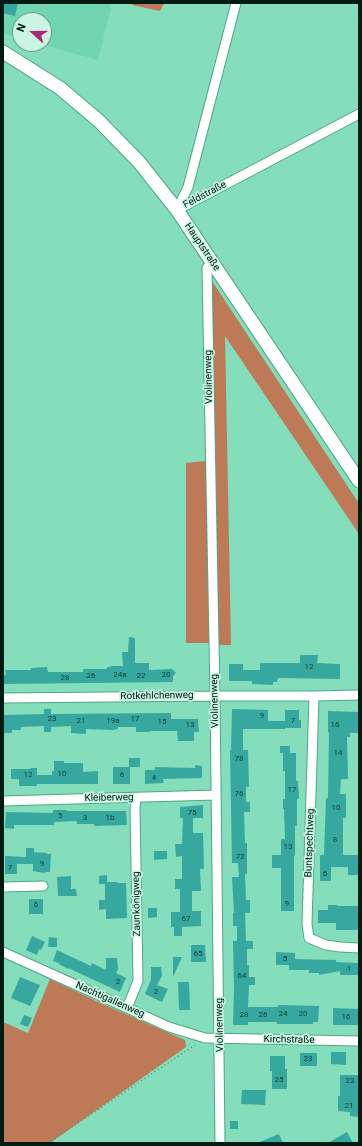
<!DOCTYPE html>
<html>
<head>
<meta charset="utf-8">
<style>
	body { margin:0 }
	#map { position:relative; width:362px; height:1146px; overflow:hidden; background:#84debb; font-family:Roboto,sans-serif }
	canvas { display:block }
	.frame { position:absolute; inset:0; border:4px solid #001b12; pointer-events:none }
	.north { position:absolute; left:12px; top:12px; width:40px; height:40px; box-sizing:border-box; background:#caf5e3; border:1px solid #799e8f; border-radius:50%; rotate:291deg; font-size:11px; font-weight:700; line-height:16px; text-align:center; color:#001b12 }
	.north::after { content:''; display:block; margin:auto; width:14px; height:18px; background:#a92979; clip-path:polygon(50% 0,100% 100%,50% 72%,0 100%) }
</style>
</head>
<body>
<div id="map">
<canvas width="362" height="1146"></canvas>
<div class="frame"></div>
<div class="north">N</div>
</div>
<script>
const ctx = document.querySelector('canvas').getContext('2d');
ctx.lineJoin = 'round';
function paint(path, color) { ctx.fillStyle = color; ctx.fill(path, 'evenodd'); }
const toPath = rows => new Path2D(rows.map(r => 'M' + r).join(''));
function strokePath(path, color, width, dash) { ctx.strokeStyle = color; ctx.lineWidth = width; ctx.lineCap = dash ? 'butt' : 'round'; ctx.setLineDash(dash || []); ctx.stroke(path); }
function label(font, color, halo, rows, align = 'center') {
  ctx.font = font + ' Roboto,sans-serif'; ctx.lineWidth = 3.5; ctx.setLineDash([]); ctx.textBaseline = 'middle'; ctx.strokeStyle = halo; ctx.fillStyle = color; for (const [text, x, y, turn = 0] of rows) {
    ctx.save(); ctx.translate(x, y); ctx.rotate((+turn || 0) * Math.PI / 180); ctx.textAlign = isNaN(turn) ? turn : align; if (halo) ctx.strokeText(text, 0, 0); ctx.fillText(text, 0, 0); ctx.restore();
  }
}
const built = toPath([
	[3,3,112,3,98,60,40,44,44,44,44,20,20,20,20,38,3,34]
]);
const forest = toPath([
	[133,3,164,3,160,11,132,5],
	[202,266,358,502,359,502,359,534,225,336,231,645,221,645,210,643,186,643,186,463,206,461],
	[50,979,96,1001,185,1040,186,1047,50,1143,3,1143,3,1022,28,1033]
]);
const building = toPath([
	[3,3,18,3,15,16,3,13],
	[129,637,135,638,135,663,149,663,149,670,172,669,176,673,173,676,173,682,3,684,3,675,6,675,5,670,31,670,31,668,47,667,48,672,83,672,83,669,107,669,107,667,110,667,111,666,123,666,122,652,128,652],
	[300,655,318,655,317,663,340,664,340,679,278,678,277,682,273,682,273,685,252,684,252,681,229,681,229,664,243,664,243,670,260,670,260,663,300,663],
	[44,709,51,709,51,714,171,713,171,719,198,719,199,732,194,732,194,741,178,741,177,731,150,731,150,732,136,732,136,727,118,727,118,729,113,730,86,729,86,734,71,733,71,726,51,727,51,732,44,732,44,726,21,727,21,730,12,730,12,733,3,733,3,715,44,714],
	[232,709,268,710,268,721,285,721,285,710,299,710,299,720,301,720,301,728,285,728,285,729,243,729,243,750,248,750,249,787,246,787,246,802,250,802,250,812,244,812,245,843,247,843,247,874,245,874,246,900,250,900,250,913,245,913,246,941,253,941,253,949,247,949,247,965,249,965,249,977,255,977,255,985,249,985,248,1007,278,1007,278,1005,319,1006,318,1022,313,1022,313,1024,277,1024,277,1022,248,1022,248,1025,233,1025,234,990,233,941,237,941,237,926,233,926,233,913,234,913,232,877,239,877,238,863,232,863,230,750,231,750],
	[328,711,359,712,359,733,350,733,350,737,347,737,348,779,341,779,340,794,346,794,346,818,343,818,343,855,359,855,359,875,348,875,348,867,331,867,331,881,320,881,320,855,324,855,326,798,328,798,329,733,328,732],
	[280,746,290,746,290,753,296,753,296,781,298,781,299,799,297,799,297,826,295,826,295,855,294,856,294,911,281,911,281,868,272,868,272,855,281,855,281,839,285,839,284,809,283,809,283,799,285,799,285,771,283,771,283,753,280,753],
	[129,758,140,758,140,767,129,767],
	[54,761,64,761,64,763,83,763,83,772,98,771,98,784,37,784,37,786,19,786,19,779,11,779,11,769,30,769,30,768,37,768,37,775,52,775,52,771,54,771],
	[195,765,202,766,202,778,163,779,164,783,145,784,145,770,155,770,155,767,195,768],
	[113,767,130,767,130,784,113,784],
	[203,805,203,818,193,818,193,833,203,833,204,869,200,869,201,891,192,891,192,911,201,911,201,926,182,927,182,936,174,936,174,927,171,927,171,912,180,912,180,889,175,889,175,879,182,879,182,856,176,857,175,844,182,844,183,818,180,818,180,807],
	[53,810,67,810,67,811,126,811,127,825,94,826,94,824,77,824,77,821,54,822,54,825,14,825,14,829,5,828,6,812,53,813],
	[26,848,34,848,34,852,47,853,47,854,51,854,50,872,46,872,44,873,33,871,33,864,17,864,17,874,5,874,5,856,26,857],
	[154,851,167,851,167,859,154,860],
	[107,875,107,882,117,882,118,883,126,883,127,918,106,919,106,909,99,910,99,900,105,900,105,884,99,884,99,876],
	[71,876,71,889,76,889,77,896,58,896,57,877],
	[29,899,43,899,43,914,29,914],
	[328,905,337,905,337,906,359,906,359,930,336,930,336,923,318,923,318,910,328,910],
	[148,908,157,908,157,917,148,918],
	[32,936,45,942,41,950,39,949,37,955,26,950],
	[49,937,57,938,57,947,48,947],
	[191,945,205,945,206,962,191,962],
	[57,950,91,966,92,963,106,970,106,958,117,958,118,969,116,973,126,978,120,992,68,968,68,969,59,964,59,963,53,961],
	[276,952,295,953,295,959,336,960,336,962,358,963,358,975,340,975,340,971,319,975,319,973,309,973,309,970,289,970,289,965,276,965],
	[173,957,182,957,173,977],
	[151,967,161,967,162,976,157,985,168,989,162,1002,145,994,151,980],
	[20,977,40,985,30,1006,11,998],
	[178,982,189,982,190,1010,179,1010],
	[333,1008,359,1009,359,1025,333,1025],
	[24,1015,32,1018,28,1027,20,1024],
	[331,1052,346,1052,346,1065,331,1064],
	[300,1053,317,1053,317,1066,300,1066],
	[270,1056,285,1056,285,1069,287,1069,287,1089,272,1089,272,1071,270,1071],
	[340,1075,359,1075,359,1117,350,1116,350,1112,338,1111,338,1096,340,1096],
	[242,1090,266,1090,265,1105,241,1104],
	[230,1121,238,1121,238,1129,230,1129],
	[347,1132,353,1143,328,1143],
	[279,1134,283,1143,257,1143]
]);
const path = toPath([
	[48,1143,195,1045]
]);
const street = toPath([
	[177,210,188,187,236,3],
	[177,210,359,114],
	[213,262,207,268,215,696,220,1143],
	[314,696,307,924,309,938,326,945,340,947,359,948],
	[3,698,215,696,314,696,359,695],
	[3,801,216,795],
	[3,887,43,886],
	[3,952,169,1027,205,1038,359,1041],
	[127,1008,138,981,135,808,136,798]
]);
const secondary = toPath([
	[3,52,60,88,99,121,139,162,177,210,359,481]
]);
const numberNames = [
	["12",309,667],
	["24a",120,675],
	["20",166,675],
	["26",91,676],
	["22",141,676],
	["28",65,678],
	["9",262,716],
	["23",52,719],
	["17",135,719],
	["21",81,721],
	["19a",113,721],
	["7",293,721],
	["15",162,722],
	["13",190,725],
	["16",335,725],
	["14",338,753],
	["78",239,759],
	["10",62,774],
	["12",28,775],
	["6",122,775],
	["4",154,778],
	["17",292,790],
	["76",239,794],
	["10",336,808],
	["75",192,813],
	["5",60,816],
	["3",85,818],
	["1b",110,818],
	["8",335,840],
	["13",288,847],
	["72",240,857],
	["9",42,864],
	["7",10,868],
	["6",325,874],
	["9",287,904],
	["6",36,905],
	["67",186,919],
	["65",198,954],
	["5",285,959],
	["1",349,969],
	["64",242,976],
	["2",118,982],
	["2",156,992],
	["24",283,1014],
	["20",303,1014],
	["28",244,1015],
	["26",263,1015],
	["16",346,1017],
	["23",308,1059],
	["25",279,1080],
	["23",350,1081],
	["21",349,1106]
];
const streetNames = [
	["Feldstraße",205,195,-28],
	["Hauptstraße",202,247,56],
	["Violinenweg",209,377,-91],
	["Rotkehlchenweg",157,696,-1],
	["Violinenweg",215,701,-91],
	["Kleiberweg",109,798,-1],
	["Buntspechtweg",310,843,-88],
	["Zaunkönigweg",137,904,-91],
	["Nachtigallenweg",110,1000,24],
	["Violinenweg",220,1025,-91],
	["Kirchstraße",289,1040,1]
];
paint(built, '#70d5b0');
paint(forest, '#be7956');
paint(building, '#37a89f');
strokePath(street, '#4ca786', 11);
strokePath(secondary, '#4ca786', 15);
strokePath(path, '#509179', 1.5, [1, 3]);
strokePath(street, '#fff', 9);
strokePath(secondary, '#fff', 13);
label('8px', '#0e3e35', null, numberNames);
label('10px', '#001b12', '#caf5e3', streetNames);
</script>
</body>
</html>
